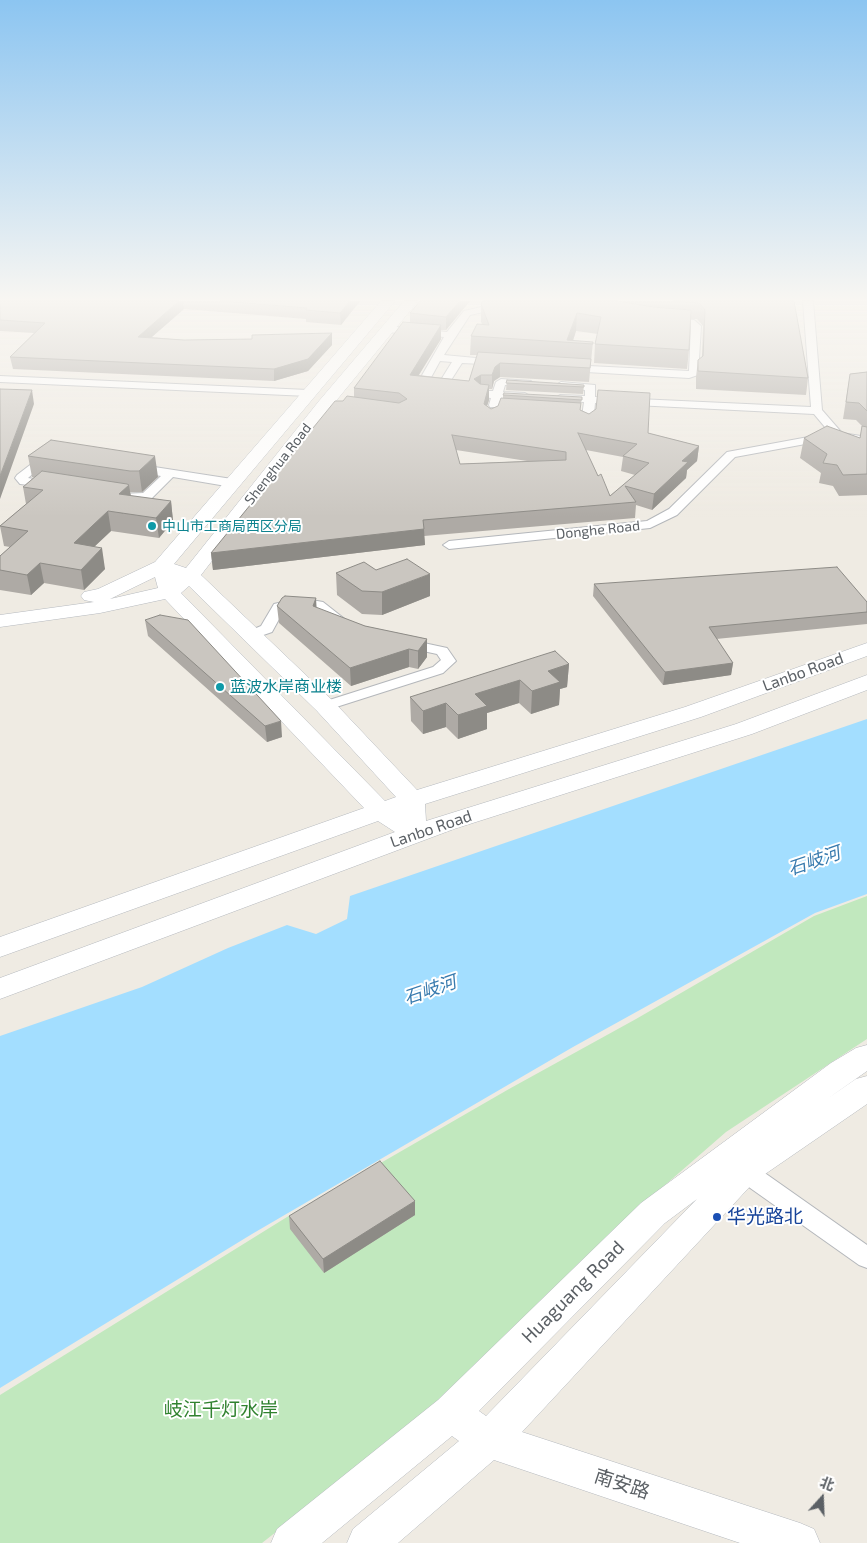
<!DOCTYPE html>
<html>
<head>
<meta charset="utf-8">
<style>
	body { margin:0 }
	#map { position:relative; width:867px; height:1543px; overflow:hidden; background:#efebe3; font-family:"Exo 2","Noto Sans SC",sans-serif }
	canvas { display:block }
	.north { position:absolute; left:797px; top:1473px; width:50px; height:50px; -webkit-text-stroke:4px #fff; paint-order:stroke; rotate:20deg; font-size:14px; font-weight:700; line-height:20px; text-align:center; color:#5b6065 }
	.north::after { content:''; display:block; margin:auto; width:18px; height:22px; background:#5b6065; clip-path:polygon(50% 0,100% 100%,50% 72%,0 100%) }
</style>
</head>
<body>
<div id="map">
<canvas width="867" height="1543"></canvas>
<div class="north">北</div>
</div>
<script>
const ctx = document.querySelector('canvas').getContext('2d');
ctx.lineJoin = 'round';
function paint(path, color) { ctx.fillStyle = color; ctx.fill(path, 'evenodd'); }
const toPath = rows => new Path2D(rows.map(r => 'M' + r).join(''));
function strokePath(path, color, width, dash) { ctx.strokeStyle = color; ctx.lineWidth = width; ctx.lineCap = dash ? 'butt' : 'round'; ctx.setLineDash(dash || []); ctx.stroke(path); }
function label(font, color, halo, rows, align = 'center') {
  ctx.font = font + ' "Exo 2","Noto Sans SC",sans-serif'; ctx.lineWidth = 4; ctx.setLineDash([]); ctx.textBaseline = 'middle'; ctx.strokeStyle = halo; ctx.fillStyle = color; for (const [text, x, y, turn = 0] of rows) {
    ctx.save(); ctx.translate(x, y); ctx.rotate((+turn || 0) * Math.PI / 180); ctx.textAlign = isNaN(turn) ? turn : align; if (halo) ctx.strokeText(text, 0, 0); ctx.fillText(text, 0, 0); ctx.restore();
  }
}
const green = toPath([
	[867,896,867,1039,726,1132,618,1226,446,1398,262,1543,0,1543,0,1395,287,1217,509,1089,636,1019,814,916]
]);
const water = toPath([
	[867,719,867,894,815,913,573,1047,252,1234,0,1388,0,1036,142,987,228,948,287,925,316,934,347,919,350,896]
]);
const street = toPath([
	[803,301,813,301,822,410,842,433,867,437,867,443,838,438,735,457,677,515,650,528,449,549,443,545,449,541,647,521,669,509,727,452,830,433,814,414,595,403,593,424,587,427,581,424,584,402,560,401,555,398,560,395,585,396,585,390,557,387,556,385,561,382,595,385,595,397,811,407,803,301],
	[503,302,506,303,506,307,470,315,444,355,497,360,501,361,501,365,462,363,446,388,442,389,424,389,417,384,444,337,387,332,382,329,387,326,447,332,464,311,503,302],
	[440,361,452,362,439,383,428,383,440,361],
	[669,318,694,320,701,326,698,375,689,378,569,371,564,368,569,365,689,371,691,326,666,323,664,321,669,318],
	[0,376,308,390,313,393,308,396,0,382,0,376],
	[501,379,531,381,532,383,527,386,505,385,503,392,525,393,530,396,525,399,501,398,498,407,490,407,489,405,491,398,481,397,476,394,481,391,493,391,496,382,501,379],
	[47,452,53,456,51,458,28,478,53,482,55,485,53,488,20,484,15,478,17,475,47,452],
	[135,464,232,479,238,483,232,487,173,477,150,500,119,500,117,497,119,494,143,493,161,476,131,471,131,465,135,464],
	[300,598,323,602,351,624,349,627,339,627,314,608,300,606,284,610,272,632,252,639,247,638,245,635,247,632,261,626,274,604,300,598],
	[405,639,447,648,456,661,443,673,330,709,320,709,317,706,320,703,433,667,441,660,437,654,400,646,398,643,405,639],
	[744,1162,752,1164,867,1245,867,1268,859,1265,736,1178,733,1171,736,1164,744,1162]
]);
const secondary = toPath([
	[381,301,395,301,174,564,186,568,319,401,404,301,418,301,331,407,201,575,333,701,417,790,685,707,867,643,867,656,701,717,425,804,426,821,736,724,867,675,867,690,752,734,454,829,0,999,0,978,395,832,378,821,0,957,0,937,364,808,165,599,100,613,0,627,0,615,94,602,84,600,81,596,84,592,98,589,155,562,381,301],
	[155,577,158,588,110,599,155,577],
	[189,586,317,711,396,797,385,801,181,593,189,586],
	[867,1045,867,1071,827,1099,856,1079,867,1076,867,1104,755,1181,522,1432,800,1523,814,1529,820,1543,740,1543,494,1460,398,1543,347,1543,353,1529,459,1441,452,1436,322,1543,271,1543,277,1529,438,1400,641,1203,831,1063,856,1048,867,1045],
	[697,1199,486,1416,479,1411,665,1223,697,1199]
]);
const wall = toPath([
	[0,301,360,301,341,325,306,322,306,319,184,309,152,337,184,340,252,339,332,333,332,345,308,371,274,381,13,369,10,357,34,333,0,331],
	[470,301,446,330,441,330,441,339,419,375,469,381,477,355,470,355,471,336,482,324,481,322,481,304,483,301,794,301,808,378,806,395,696,389,696,377,698,360,702,357,703,326,697,319,691,319,689,350,687,369,594,363,595,344,598,334,576,331,573,341,593,342,589,382,500,377,494,381,492,389,489,389,489,400,487,406,491,409,498,406,503,398,503,395,582,397,580,410,589,414,648,433,699,446,697,461,687,470,686,478,652,510,636,505,635,518,424,536,425,545,213,570,211,553,343,401,354,397,354,388,410,322,410,313],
	[456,450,527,461,460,464],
	[586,450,623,457,621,471,635,475,610,496,598,476],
	[867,372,867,495,839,496,833,486,819,483,821,473,800,458,804,438,860,438,862,426,856,420,843,419,850,374],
	[507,380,584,385,583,394,506,390],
	[51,440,158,477,142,492,130,492,131,496,171,501,173,521,159,538,111,531,94,547,105,569,84,590,44,583,31,595,0,590,0,556,10,547,4,546,0,526,26,504,23,487,34,477,32,477,28,456],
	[376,570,430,596,382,615,362,614,337,595,336,573],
	[594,584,867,602,867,624,716,639,733,663,731,675,663,685,593,596],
	[316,598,316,608,365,626,427,639,427,657,418,669,409,667,351,686,279,623,277,606],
	[145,620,282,737,267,742,148,636],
	[569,664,567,687,560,689,559,705,531,714,519,703,487,713,487,729,458,739,446,727,423,734,411,721,410,697],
	[415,1215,324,1273,290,1229,289,1216]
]);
const shadedWall = toPath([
	[179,301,183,301,184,309,139,348,138,337],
	[350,301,360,301,341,325,340,313],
	[460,301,470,301,446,330,446,317],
	[577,313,576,331,572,343,567,340],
	[441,325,441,339,410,389,410,375],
	[332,333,332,345,308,371,274,381,274,369],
	[500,363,500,377,494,381,492,389,492,375,495,367],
	[481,375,481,389,474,379],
	[489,385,489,400,483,418,484,404],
	[32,390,34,404,0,499,0,476],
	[699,446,697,461,687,470,686,478,652,510,654,494,682,461],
	[155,456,158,477,142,492,139,471],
	[129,485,132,504,122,514,119,494],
	[171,501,173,521,159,538,156,518],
	[108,511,111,531,77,563,74,543],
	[424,529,425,545,213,570,211,553],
	[102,548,105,569,84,590,81,570],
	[40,563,44,583,31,595,27,575],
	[430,574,430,596,382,615,382,592],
	[316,598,317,615,313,606],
	[427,639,427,657,418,669,418,651],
	[409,649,409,667,351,686,350,668],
	[733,663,731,675,663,685,665,672],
	[569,664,567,687,560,689,559,705,531,714,532,691,548,671],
	[520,680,519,703,487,713,487,729,458,739,458,715,475,694],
	[446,703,446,727,423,734,423,711],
	[281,721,282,737,267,742,265,726],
	[415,1201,415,1215,324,1273,323,1259]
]);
const building = toPath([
	[0,301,179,301,138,337,184,340,252,339,252,335,332,333,308,359,274,369,10,357,45,323,0,320,0,301],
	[221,301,350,301,340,313,306,310,307,308,221,301],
	[420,301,460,301,446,317,410,313,420,301],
	[483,301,617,301,653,307,691,310,689,350,595,344,601,317,577,313,567,340,593,342,593,344,471,336,477,324,489,325,481,304,483,301],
	[674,301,794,301,808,378,698,371,698,360,703,356,705,310,699,303,674,301],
	[403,322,441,325,410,375,469,381,478,352,591,359,590,368,500,363,495,367,492,375,481,375,474,379,480,384,489,385,484,404,491,409,498,406,501,398,581,403,580,410,589,414,596,409,598,390,650,393,648,433,699,446,682,461,688,462,654,494,625,486,636,502,423,520,424,529,211,553,335,401,343,401,347,396,399,403,407,399,399,393,354,388,403,322],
	[578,433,637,444,623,456,649,463,610,496,601,474,598,476,578,433],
	[452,435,566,452,566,460,460,464,452,435],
	[867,372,867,411,859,403,846,402,850,374,867,372],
	[507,380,584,385,584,387,506,383,507,380],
	[0,389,32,390,0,476,0,389],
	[504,393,582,397,582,400,503,395,504,393],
	[827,426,860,438,862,426,867,427,867,474,843,475,837,465,823,463,827,454,804,438,827,426],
	[51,440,155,456,139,471,130,471,28,456,51,440],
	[42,471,127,484,129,485,119,494,171,501,156,518,108,511,74,543,102,548,81,570,40,563,27,575,0,570,0,556,28,531,0,526,43,490,23,487,42,471],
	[407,559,430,574,382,592,362,591,336,573,364,562,376,570,407,559],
	[837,567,867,602,867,612,709,627,733,663,665,672,594,584,837,567],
	[285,596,316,598,313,606,365,626,427,639,418,651,409,649,350,668,277,606,282,598,285,596],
	[160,615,188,620,281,721,265,726,145,620,160,615],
	[555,651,569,664,548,671,560,682,532,691,520,680,475,694,487,706,458,715,446,703,423,711,410,697,555,651],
	[380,1161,415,1201,323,1259,289,1216,380,1161]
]);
const markers = [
	[152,526,5,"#0f9aa8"],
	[220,687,5,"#0f9aa8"],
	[717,1217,5,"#1a4fb4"]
];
const farStreetnames = [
	["Shenghua Road",278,464,-52],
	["Donghe Road",598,530,-6]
];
const farCulturenames = [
	["中山市工商局西区分局",162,526]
];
const streetNames = [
	["Lanbo Road",803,672,-20],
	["Lanbo Road",431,829,-19]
];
const cultureNames = [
	["蓝波水岸商业楼",230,687]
];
const waterNames = [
	["石岐河",814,861,-19],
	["石岐河",430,990,-19]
];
const nearTransitnames = [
	["华光路北",727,1217]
];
const nearStreetnames = [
	["Huaguang Road",573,1292,-45],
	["南安路",622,1484,18]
];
const nearParknames = [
	["岐江千灯水岸",221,1410]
];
paint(green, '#c1e8be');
paint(water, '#a3deff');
strokePath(street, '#b4b7bb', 2);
strokePath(secondary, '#b5b9be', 1);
paint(street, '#fff');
paint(secondary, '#fff');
paint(wall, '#aeaaa5');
paint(shadedWall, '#8d8b86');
paint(building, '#cac6c0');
strokePath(building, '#8d8b86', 1);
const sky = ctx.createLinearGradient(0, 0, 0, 517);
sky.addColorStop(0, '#8cc5f1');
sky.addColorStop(0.58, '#f8f6f2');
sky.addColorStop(1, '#f8f6f200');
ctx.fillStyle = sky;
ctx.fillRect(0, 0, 867, 517);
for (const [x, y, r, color] of markers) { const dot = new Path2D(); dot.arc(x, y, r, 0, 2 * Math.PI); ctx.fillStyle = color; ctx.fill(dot); strokePath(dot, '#fff', 2); }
label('14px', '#5b6065', '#fff', farStreetnames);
label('14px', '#0d838f', '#fff', farCulturenames, 'left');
label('16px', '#5b6065', '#fff', streetNames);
label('16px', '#0d838f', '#fff', cultureNames, 'left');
label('italic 18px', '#377aae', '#fff', waterNames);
label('19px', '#164399', '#fff', nearTransitnames, 'left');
label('19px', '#5b6065', '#fff', nearStreetnames);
label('19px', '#30822f', '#fff', nearParknames);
</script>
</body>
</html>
